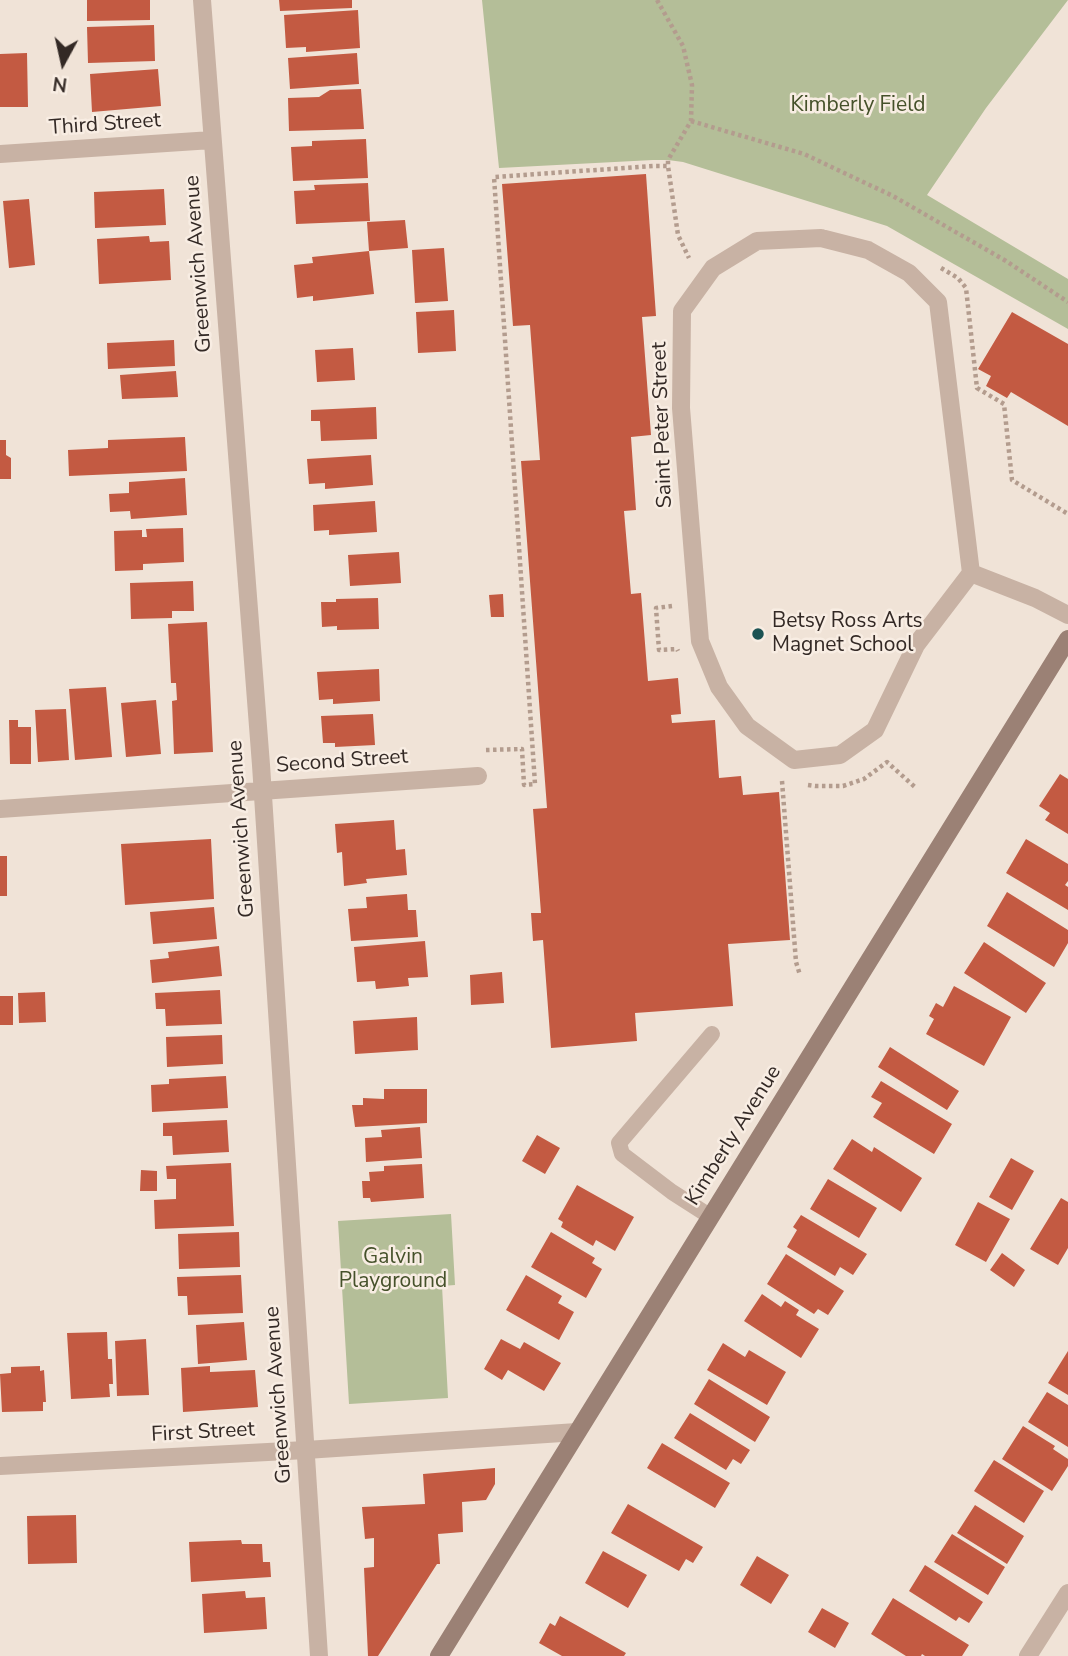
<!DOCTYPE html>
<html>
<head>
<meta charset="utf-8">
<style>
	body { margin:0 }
	#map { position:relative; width:1068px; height:1656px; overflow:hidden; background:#f0e3d7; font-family:"Nunito Sans",sans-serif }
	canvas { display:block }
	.north { position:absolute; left:28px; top:28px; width:70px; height:70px; -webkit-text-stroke:5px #f8ede3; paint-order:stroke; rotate:188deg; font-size:19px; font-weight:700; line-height:28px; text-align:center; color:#332925 }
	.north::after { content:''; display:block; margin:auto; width:24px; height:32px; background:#332925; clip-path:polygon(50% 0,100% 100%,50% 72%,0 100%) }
</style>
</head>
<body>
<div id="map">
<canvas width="1068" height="1656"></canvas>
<div class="north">N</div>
</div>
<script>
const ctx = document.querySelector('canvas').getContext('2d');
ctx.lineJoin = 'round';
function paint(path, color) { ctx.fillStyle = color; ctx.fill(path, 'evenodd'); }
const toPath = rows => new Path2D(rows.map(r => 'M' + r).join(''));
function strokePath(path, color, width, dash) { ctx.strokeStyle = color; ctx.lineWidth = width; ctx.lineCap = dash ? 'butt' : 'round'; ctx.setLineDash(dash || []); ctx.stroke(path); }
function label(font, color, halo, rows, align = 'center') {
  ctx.font = font + ' "Nunito Sans",sans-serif'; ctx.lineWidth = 5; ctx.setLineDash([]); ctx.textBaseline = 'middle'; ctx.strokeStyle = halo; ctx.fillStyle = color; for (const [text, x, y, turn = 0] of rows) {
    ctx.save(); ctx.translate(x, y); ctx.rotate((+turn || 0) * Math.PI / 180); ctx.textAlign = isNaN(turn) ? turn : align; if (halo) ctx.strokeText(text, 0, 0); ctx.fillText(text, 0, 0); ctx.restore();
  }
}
const green = toPath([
	[482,0,1068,0,986,108,927,195,1068,279,1068,329,887,226,683,162,668,160,653,160,499,168],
	[451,1214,455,1285,442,1286,448,1398,349,1404,338,1221]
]);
const building = toPath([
	[87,0,150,0,150,20,87,21],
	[279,0,352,0,352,8,280,11],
	[358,10,360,48,306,52,306,47,286,48,284,15],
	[154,25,155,61,88,63,87,27],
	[27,53,28,107,0,107,0,54],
	[357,53,359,84,290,89,288,58],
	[158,69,161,106,92,112,90,74],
	[361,89,364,129,289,131,288,98,319,97,330,90],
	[366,139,368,178,293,181,291,147,312,146,312,141],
	[646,174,656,316,642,317,651,435,631,437,636,510,624,511,631,594,641,593,648,681,678,678,681,714,671,715,672,723,715,720,719,778,741,776,743,795,779,792,790,940,728,944,733,1006,635,1013,637,1041,551,1048,543,940,533,941,531,913,541,913,533,809,547,808,521,461,540,460,530,325,513,326,502,184],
	[368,183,370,221,296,224,294,191,315,190,314,185],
	[164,189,166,225,95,228,94,192],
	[29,199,35,265,9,268,3,201],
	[405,220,408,248,369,251,367,222],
	[149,236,150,242,169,241,171,280,99,284,97,239],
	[444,248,448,301,415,303,412,250],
	[369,251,374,294,313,301,313,296,297,298,294,265,313,263,312,257],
	[454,310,456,351,418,353,416,312],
	[1012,312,1068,344,1068,426,1011,392,1007,398,986,386,991,376,978,369],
	[174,340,175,366,108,369,107,343],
	[353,348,355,380,317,382,315,350],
	[176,371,178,397,122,399,120,375],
	[376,407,377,439,321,441,320,421,311,421,311,410],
	[185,437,187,471,69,476,68,450,108,448,108,440],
	[0,440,6,440,6,455,11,458,11,479,0,479],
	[371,455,373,485,325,489,325,483,309,484,307,459],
	[185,478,187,515,131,519,130,511,110,512,109,494,129,493,129,482],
	[375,501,377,532,329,535,329,530,314,531,313,505],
	[183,528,184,562,143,564,143,570,115,571,114,531,142,530,142,537,147,537,146,529],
	[399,552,401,583,350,586,348,555],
	[193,581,194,611,172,611,172,618,131,619,130,583],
	[503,594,504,617,491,617,489,595],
	[378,598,379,629,337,630,337,626,322,627,321,602,336,602,336,599],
	[207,622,213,752,174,754,172,701,177,700,176,683,171,683,168,624],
	[379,669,380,701,333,704,333,699,319,700,317,672],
	[106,687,112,757,75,760,69,689],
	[156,700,161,754,126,757,121,703],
	[66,709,69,760,38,762,35,710],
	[373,714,375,745,335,747,335,743,323,743,321,716],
	[9,720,18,720,18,727,31,727,31,764,10,764],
	[1060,774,1068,779,1068,834,1045,820,1050,813,1039,806],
	[394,820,396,850,405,849,407,875,366,879,367,883,344,886,342,852,337,853,335,824],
	[211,839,214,899,125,905,121,844],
	[1026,839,1068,864,1068,881,1065,885,1068,887,1068,910,1006,873],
	[0,856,7,856,7,896,0,896],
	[1007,892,1068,930,1068,943,1054,967,987,926],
	[407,894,408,910,416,910,418,937,351,941,348,909,367,908,366,897],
	[214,907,217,939,153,944,150,912],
	[425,941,428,977,408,978,409,986,376,989,375,981,357,982,354,947],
	[984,942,1046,983,1026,1013,964,973],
	[219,946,222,976,152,983,150,960,169,958,168,952],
	[502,972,504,1003,471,1005,470,975],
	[954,986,1011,1017,984,1066,926,1034,934,1019,929,1016,936,1003,943,1007],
	[220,990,222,1024,166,1026,165,1009,156,1009,155,993],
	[45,992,46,1022,19,1023,18,993],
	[0,996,13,996,13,1025,0,1025],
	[417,1017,418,1050,355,1054,353,1021],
	[222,1035,223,1064,167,1067,166,1037],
	[890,1047,959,1091,947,1110,878,1067],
	[226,1076,228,1108,152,1112,151,1085,169,1084,169,1079],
	[881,1081,952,1124,934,1154,873,1117,882,1103,871,1097],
	[384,1089,427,1089,427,1123,355,1127,352,1105,363,1105,363,1098,384,1099],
	[227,1120,229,1152,173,1155,172,1136,163,1136,163,1123],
	[420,1127,422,1158,366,1162,365,1138,382,1137,381,1130],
	[537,1135,560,1148,545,1174,522,1161],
	[852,1139,872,1152,874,1147,922,1178,901,1212,833,1169],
	[1011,1158,1034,1171,1012,1210,989,1197],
	[231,1163,234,1226,155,1229,154,1200,176,1199,176,1179,167,1179,166,1166],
	[422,1164,424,1198,371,1202,370,1198,363,1198,362,1181,370,1181,369,1172,384,1171,384,1166],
	[141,1170,157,1171,157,1191,140,1191],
	[828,1179,877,1208,859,1238,810,1209],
	[577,1185,634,1217,615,1251,596,1240,593,1246,561,1227,563,1222,558,1219],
	[1061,1198,1068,1202,1068,1248,1058,1265,1030,1249],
	[978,1202,1010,1219,986,1262,955,1245],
	[801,1215,867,1254,853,1275,840,1267,835,1276,787,1247,797,1230,793,1227],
	[239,1232,240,1267,179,1269,178,1234],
	[551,1232,595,1258,592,1263,602,1269,586,1298,531,1267],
	[1002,1253,1025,1270,1014,1287,990,1270],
	[786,1254,844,1291,828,1315,818,1309,814,1314,767,1284],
	[241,1275,243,1313,188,1315,187,1296,178,1296,177,1277],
	[526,1275,562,1296,558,1303,574,1312,559,1340,506,1310],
	[762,1294,781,1307,785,1301,799,1310,796,1315,819,1329,801,1358,744,1321],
	[244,1322,247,1360,198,1364,196,1325],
	[107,1332,108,1359,112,1359,113,1384,109,1384,110,1397,71,1399,67,1333],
	[146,1339,149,1395,117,1396,115,1341],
	[501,1339,520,1349,524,1342,561,1363,544,1391,508,1370,502,1380,484,1369],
	[723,1343,745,1357,749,1350,786,1372,767,1405,707,1370],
	[1068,1351,1068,1395,1048,1383],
	[40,1366,40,1371,44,1370,46,1402,43,1402,43,1411,2,1412,0,1374,11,1373,11,1367],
	[210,1366,210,1372,255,1370,258,1407,183,1412,181,1368],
	[709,1379,770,1417,755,1442,694,1404],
	[1047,1392,1068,1405,1068,1447,1028,1422],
	[690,1413,750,1450,741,1464,733,1459,726,1470,674,1438],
	[1023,1426,1055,1446,1053,1449,1068,1459,1068,1466,1052,1491,1002,1459],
	[662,1443,730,1483,715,1508,647,1468],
	[994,1460,1044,1491,1024,1523,974,1491],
	[495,1468,495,1484,486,1500,462,1502,463,1532,438,1534,440,1564,437,1564,378,1656,368,1656,364,1568,374,1567,374,1538,365,1539,362,1507,425,1504,423,1474],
	[628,1504,703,1547,693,1563,686,1559,679,1571,611,1533],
	[975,1505,1024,1536,1007,1564,957,1533],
	[76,1515,77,1563,28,1564,27,1516],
	[952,1534,1005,1567,988,1595,934,1562],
	[241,1540,242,1544,262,1544,263,1562,270,1562,271,1577,191,1582,189,1542],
	[603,1551,647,1575,628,1608,585,1583],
	[757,1556,789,1575,771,1604,740,1585],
	[925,1565,983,1602,969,1623,959,1617,956,1621,909,1591],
	[245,1591,246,1598,265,1597,267,1629,204,1633,202,1594],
	[893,1598,969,1645,962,1656,925,1656,922,1654,921,1656,906,1656,871,1634],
	[822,1608,849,1623,835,1648,808,1632],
	[560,1616,626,1653,624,1656,562,1656,539,1643,550,1623,555,1626]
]);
const path = toPath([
	[657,0,683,46,692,85,691,121,668,160,668,166,678,235,689,258],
	[691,121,804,154,893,196,1006,261,1068,302],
	[941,268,958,278,966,288,977,388,1004,404,1012,480,1068,514],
	[672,606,656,608,659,650,677,649,678,651],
	[486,750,522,749,524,785,535,784,494,177,653,166,668,166],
	[782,781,796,962,800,975],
	[808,785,815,786,843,786,864,779,887,762,916,788]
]);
const lane = toPath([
	[711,1217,672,1192,622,1154,619,1143,712,1034]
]);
const street = toPath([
	[202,0,261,765,319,1656],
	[0,154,212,140],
	[821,238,868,250,909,273,938,302,971,573,916,645,875,730,840,755,794,760,747,726,719,687,700,641,681,408,682,311,713,268,757,241,821,238],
	[971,573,1035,598,1068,615],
	[0,809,478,776],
	[0,1466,306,1450,577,1432],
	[1028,1656,1068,1593]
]);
const secondary = toPath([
	[439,1656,1068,639]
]);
const markers = [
	[758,634,7,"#1c5353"]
];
const parkNames = [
	["Kimberly Field",858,106],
	["Galvin",393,1258],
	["Playground",393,1282]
];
const streetNames = [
	["Third Street",105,125,-4],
	["Greenwich Avenue",199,264,-94],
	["Saint Peter Street",663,425,-92],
	["Second Street",342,762,-4],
	["Greenwich Avenue",242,829,-94],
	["Kimberly Avenue",734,1136,-58],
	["Greenwich Avenue",279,1395,-94],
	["First Street",203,1433,-3]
];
const poiNames = [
	["Betsy Ross Arts",772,622],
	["Magnet School",772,646]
];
paint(green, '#b4be98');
paint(building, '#c35a42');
strokePath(path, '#b39c8e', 4.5, [3.5, 3.5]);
strokePath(lane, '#c8b2a4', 16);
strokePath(street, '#c8b2a4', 18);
strokePath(secondary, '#9b8175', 18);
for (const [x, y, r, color] of markers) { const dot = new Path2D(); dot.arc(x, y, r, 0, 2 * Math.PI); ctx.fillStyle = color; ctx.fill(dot); strokePath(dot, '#f8ede3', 2.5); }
label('21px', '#45512a', '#f8ede3', parkNames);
label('21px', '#332925', '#f8ede3', streetNames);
label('21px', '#332925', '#f8ede3', poiNames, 'left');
</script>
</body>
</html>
